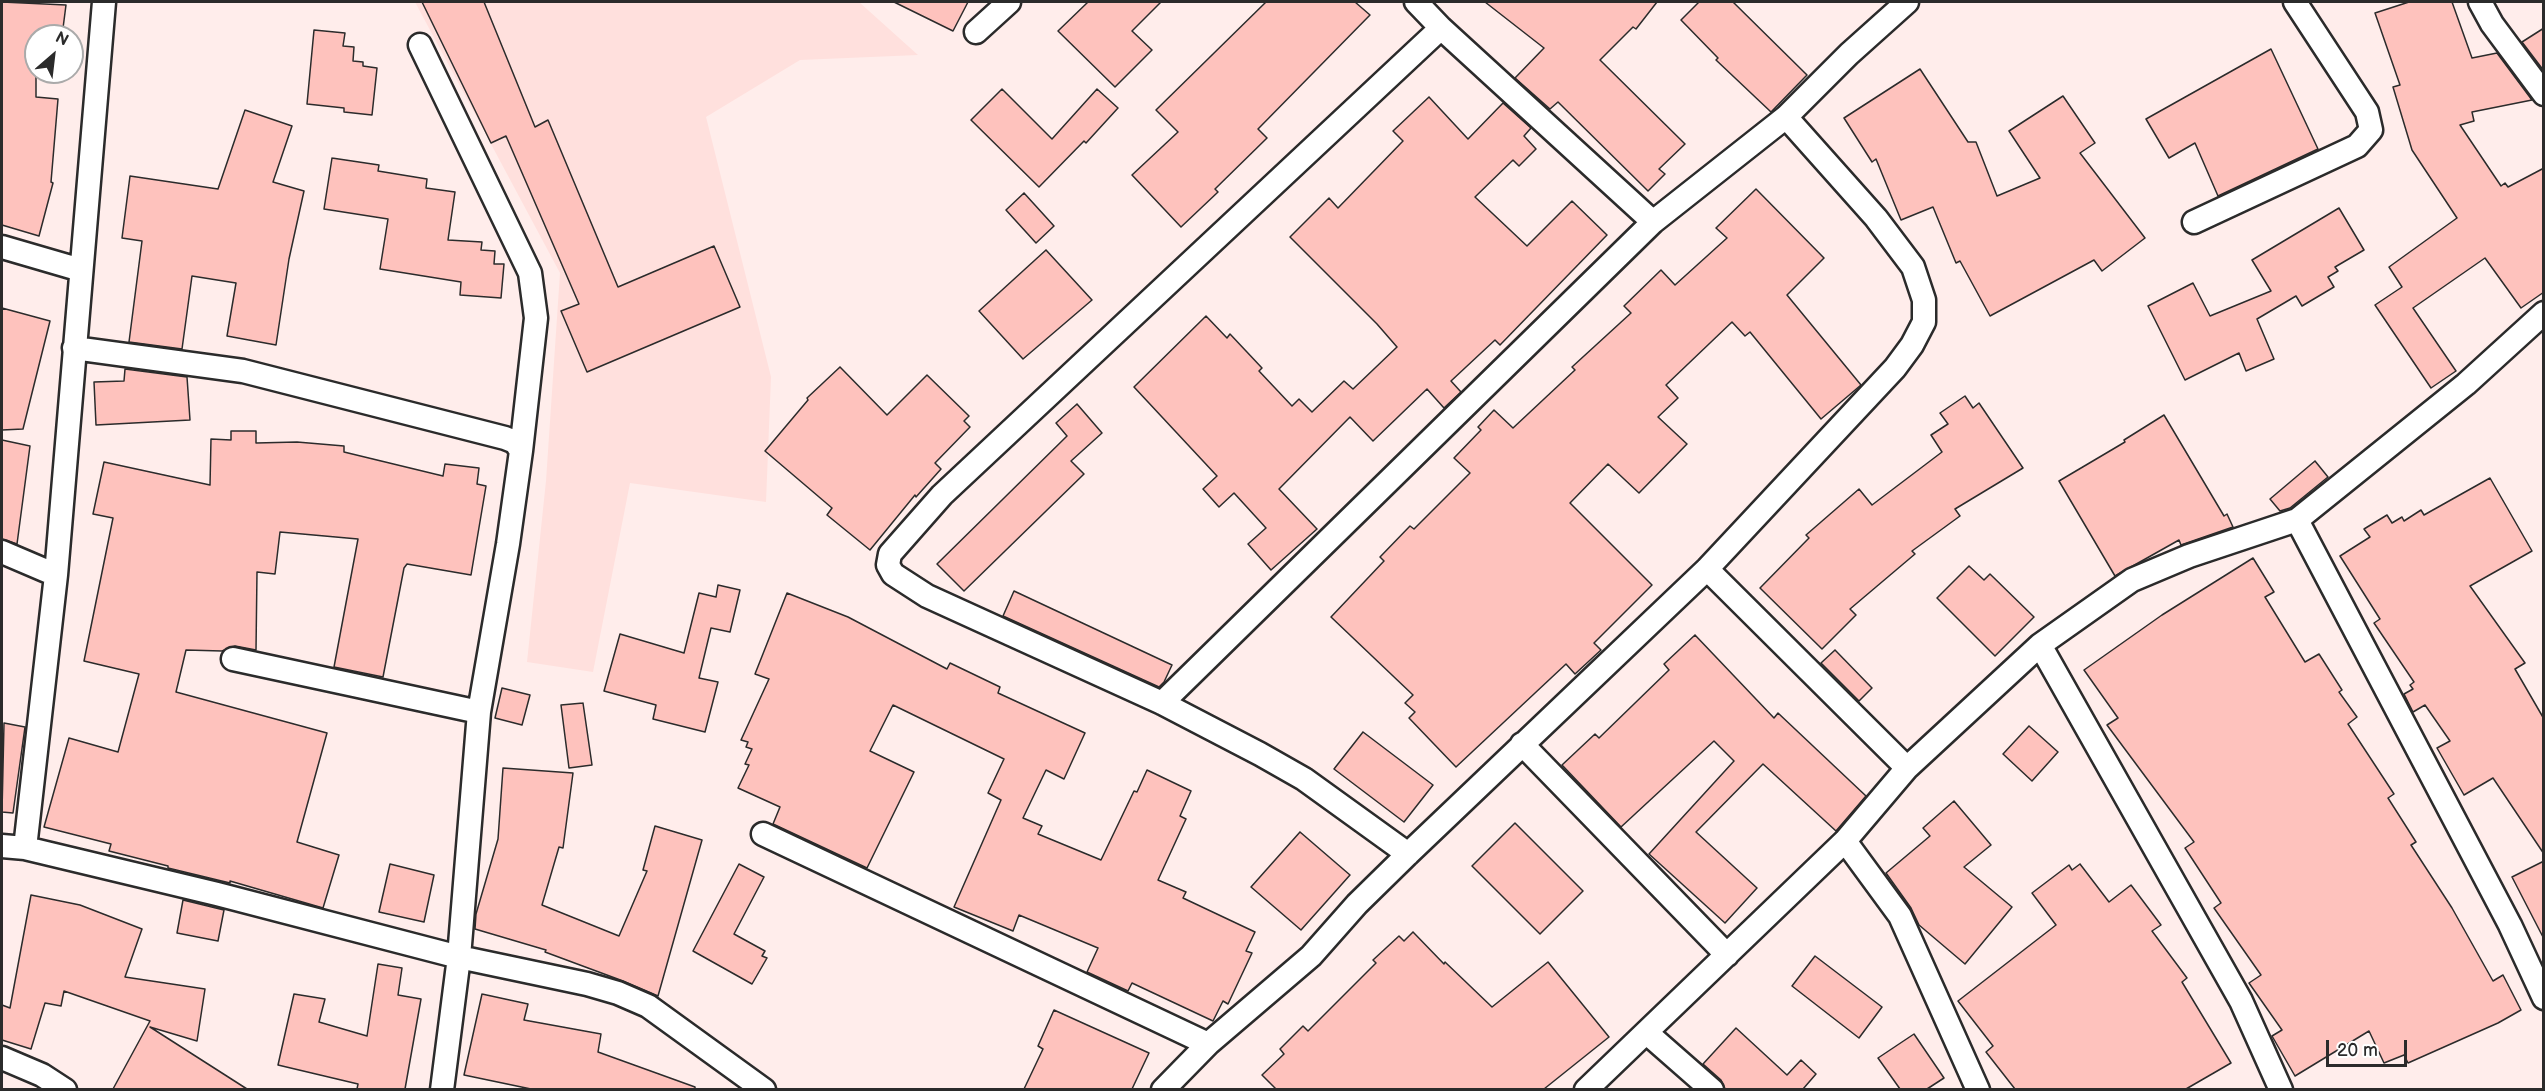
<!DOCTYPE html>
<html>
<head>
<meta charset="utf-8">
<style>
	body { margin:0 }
	#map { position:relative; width:2545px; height:1091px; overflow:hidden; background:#ffedeb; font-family:"Balsamiq Sans",sans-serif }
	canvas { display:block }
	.frame { position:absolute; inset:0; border:3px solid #2b2b2b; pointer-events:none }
	.north { position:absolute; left:24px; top:24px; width:60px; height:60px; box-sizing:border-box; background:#fff; border:2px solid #aaa; border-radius:50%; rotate:28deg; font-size:16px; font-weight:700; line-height:24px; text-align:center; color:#2b2b2b }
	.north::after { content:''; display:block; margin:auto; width:21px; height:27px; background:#2b2b2b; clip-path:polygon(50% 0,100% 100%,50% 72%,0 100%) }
	.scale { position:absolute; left:2326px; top:1040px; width:81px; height:27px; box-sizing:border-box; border:3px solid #2b2b2b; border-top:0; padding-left:8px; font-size:18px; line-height:21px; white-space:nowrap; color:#2b2b2b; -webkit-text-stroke:4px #fff; paint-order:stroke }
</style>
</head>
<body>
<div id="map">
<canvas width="2545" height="1091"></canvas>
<div class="frame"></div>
<div class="north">N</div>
<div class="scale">20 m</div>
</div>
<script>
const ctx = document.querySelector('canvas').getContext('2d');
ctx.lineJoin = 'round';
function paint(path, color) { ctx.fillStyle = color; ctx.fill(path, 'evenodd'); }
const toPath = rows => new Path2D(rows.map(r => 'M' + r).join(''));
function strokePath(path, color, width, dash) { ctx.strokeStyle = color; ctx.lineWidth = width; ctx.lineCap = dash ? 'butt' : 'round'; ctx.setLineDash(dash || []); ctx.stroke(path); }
const built = toPath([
	[415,2,859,2,918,55,800,60,706,117,771,377,766,502,630,483,593,672,527,662,546,481,560,273]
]);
const building = toPath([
	[2,2,66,5,62,36,36,36,36,97,58,99,51,182,53,183,39,236,2,225,2,2],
	[422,2,484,2,535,127,548,120,618,287,714,246,740,307,587,372,561,311,579,304,506,136,491,143,422,2],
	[894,2,968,2,953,31,894,2],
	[1088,2,1161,2,1132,31,1152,50,1115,87,1058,31,1088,2],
	[1266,2,1355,2,1370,15,1258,129,1267,138,1215,189,1218,192,1181,227,1132,175,1178,132,1156,110,1266,2],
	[1485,2,1657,2,1636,29,1633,27,1600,60,1685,144,1659,169,1665,174,1648,191,1558,102,1550,109,1515,78,1544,48,1485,2],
	[1699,2,1733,2,1807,75,1771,112,1716,60,1718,58,1681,20,1699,2],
	[2409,2,2452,2,2472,58,2497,53,2532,100,2472,112,2474,121,2460,125,2501,186,2505,183,2508,187,2544,168,2544,292,2521,308,2485,258,2413,308,2456,371,2431,388,2375,305,2402,287,2389,267,2457,218,2412,150,2393,87,2400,85,2375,13,2409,2],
	[2544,28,2544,71,2522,42,2544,28],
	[314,30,345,33,343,46,354,47,353,61,363,62,363,66,377,68,372,115,344,112,344,108,307,104,314,30],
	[2271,49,2318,149,2218,196,2195,143,2169,158,2146,119,2271,49],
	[1920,69,1968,142,1976,142,1997,196,2040,178,2009,131,2063,96,2095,143,2080,153,2145,238,2102,271,2094,260,1990,316,1960,261,1956,263,1933,207,1901,220,1876,159,1872,162,1844,118,1920,69],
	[1002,89,1052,139,1097,89,1118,108,1086,143,1084,141,1039,187,971,120,1002,89],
	[1429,97,1468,139,1503,103,1531,128,1524,136,1536,149,1519,166,1513,160,1475,197,1527,246,1572,201,1607,235,1500,345,1495,340,1451,381,1461,392,1444,408,1427,389,1373,441,1350,417,1279,489,1317,529,1271,570,1248,544,1266,528,1234,493,1219,507,1203,489,1217,476,1134,387,1206,316,1227,338,1230,334,1262,368,1259,371,1292,406,1299,399,1312,412,1344,381,1353,389,1397,347,1377,324,1290,237,1329,198,1338,208,1403,141,1393,131,1429,97],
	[245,110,292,126,273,182,304,191,289,259,276,345,227,336,236,283,192,276,182,349,129,342,142,241,122,238,130,176,218,189,245,110],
	[332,158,379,165,378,171,427,179,426,188,455,192,448,240,482,242,481,250,495,251,494,264,504,264,501,298,460,295,461,282,380,269,388,219,324,209,332,158],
	[1756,189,1824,258,1787,295,1861,385,1821,419,1750,332,1745,336,1732,322,1666,385,1678,398,1658,417,1687,444,1639,493,1608,464,1570,503,1652,585,1594,643,1601,650,1575,674,1566,664,1456,767,1409,718,1415,712,1405,703,1413,695,1331,617,1384,561,1380,557,1410,526,1414,529,1470,473,1454,458,1481,430,1478,427,1494,410,1513,428,1575,370,1572,367,1631,313,1624,306,1661,270,1675,285,1727,238,1716,228,1756,189],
	[1024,193,1054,226,1036,243,1006,210,1024,193],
	[2339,208,2364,250,2335,267,2338,271,2328,277,2334,287,2302,306,2296,296,2257,319,2274,359,2246,371,2239,353,2185,380,2148,306,2193,283,2210,316,2271,291,2252,260,2339,208],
	[1046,250,1092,300,1023,359,979,311,1046,250],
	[2,308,50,321,23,429,2,430,2,308],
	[840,367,887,415,927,375,969,416,964,421,970,427,935,463,941,469,916,497,915,495,870,550,827,515,832,508,765,451,808,400,807,398,840,367],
	[125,369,187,377,190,420,96,425,94,382,124,381,125,369],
	[1965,396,1973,408,1979,403,2023,468,1955,509,1960,516,1912,551,1915,554,1850,609,1856,615,1822,649,1760,588,1809,538,1806,535,1859,489,1872,505,1942,452,1931,435,1948,424,1940,413,1965,396],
	[1077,404,1102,433,1071,461,1084,474,964,591,937,564,1067,436,1056,423,1077,404],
	[2164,415,2224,516,2227,514,2233,527,2181,545,2179,540,2115,576,2059,481,2125,442,2124,440,2164,415],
	[231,431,256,431,256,443,297,442,344,446,344,452,443,476,445,464,479,468,477,484,486,486,471,575,407,564,404,568,383,677,334,667,358,539,280,532,275,574,257,572,256,650,235,646,222,651,186,650,176,692,327,733,297,842,339,855,323,908,230,881,230,883,168,868,168,866,109,851,111,844,44,827,69,738,118,752,139,674,84,661,113,518,93,514,104,462,210,485,211,439,231,440,231,431],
	[2,440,30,446,17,544,2,539,2,440],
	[2315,461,2328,477,2290,508,2280,511,2270,499,2315,461],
	[2490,478,2532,551,2470,586,2525,663,2515,669,2544,719,2544,854,2493,778,2464,795,2437,748,2450,741,2425,705,2413,712,2404,694,2413,689,2410,685,2414,682,2374,623,2380,619,2340,556,2370,537,2364,529,2387,515,2392,523,2402,517,2404,521,2421,510,2424,515,2490,478],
	[2253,558,2274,592,2265,597,2305,662,2319,654,2342,690,2339,692,2357,717,2348,724,2394,794,2388,798,2416,842,2411,845,2452,908,2493,981,2503,975,2521,1010,2498,1023,2408,1063,2404,1055,2384,1063,2369,1031,2295,1076,2272,1036,2282,1030,2249,983,2261,975,2214,908,2221,903,2185,848,2194,842,2107,725,2118,718,2084,670,2162,615,2253,558],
	[1969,566,1984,580,1990,574,2034,617,1995,656,1937,598,1969,566],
	[718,585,740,590,730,632,711,628,699,678,718,682,705,732,653,719,656,705,604,691,620,634,684,653,699,593,716,597,718,585],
	[1014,591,1172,665,1164,682,1159,687,1003,616,1014,591],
	[787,593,848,617,947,669,950,663,1000,687,998,693,1085,733,1064,779,1046,770,1023,818,1042,826,1038,834,1101,860,1134,791,1137,792,1147,770,1191,791,1180,816,1186,819,1158,880,1186,892,1183,898,1255,932,1246,951,1252,953,1228,1004,1223,1001,1213,1021,1132,983,1128,991,1087,972,1098,948,1019,915,1013,931,954,907,1001,800,988,793,1004,759,893,705,870,751,914,772,867,868,773,824,780,807,738,788,749,765,745,764,752,749,746,747,748,742,741,740,769,679,755,674,787,593],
	[1695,635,1774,718,1778,713,1866,796,1836,831,1763,764,1696,832,1757,888,1725,923,1649,854,1734,761,1714,741,1621,827,1562,765,1595,734,1599,738,1669,670,1664,664,1695,635],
	[1835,650,1872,688,1859,701,1821,663,1835,650],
	[502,688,530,695,522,725,495,718,502,688],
	[583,703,592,765,569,768,561,705,583,703],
	[4,723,25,727,13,813,2,812,4,723],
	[2029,726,2058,752,2032,781,2003,754,2029,726],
	[1363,732,1433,785,1404,822,1334,769,1363,732],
	[503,768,573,773,563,848,559,847,542,905,619,936,647,871,643,870,655,826,702,840,658,996,623,981,545,952,546,950,475,929,476,914,498,839,503,768],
	[1954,801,1991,845,1964,867,2012,907,1965,964,1919,925,1911,908,1886,873,1930,836,1923,828,1954,801],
	[1515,823,1583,891,1540,934,1472,866,1515,823],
	[1300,832,1350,875,1301,930,1251,887,1300,832],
	[2544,861,2544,939,2512,877,2544,861],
	[390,864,434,875,424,922,379,912,390,864],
	[739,864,764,877,734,934,765,951,762,956,767,958,752,984,693,951,739,864],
	[2080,864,2109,902,2131,885,2161,925,2152,931,2187,978,2182,982,2231,1063,2186,1089,2015,1089,1986,1052,1993,1046,1958,1001,2056,925,2032,893,2069,865,2072,870,2080,864],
	[31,895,80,905,142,929,125,977,205,989,197,1041,150,1027,247,1089,113,1089,150,1021,64,991,61,1006,45,1003,31,1049,2,1040,2,1005,10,1008,31,895],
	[183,900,224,910,218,941,177,933,183,900],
	[1413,932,1444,964,1445,962,1492,1007,1548,962,1609,1037,1544,1089,1276,1089,1262,1075,1284,1054,1280,1049,1303,1026,1308,1031,1376,963,1373,960,1399,936,1404,941,1413,932],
	[1815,956,1882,1007,1859,1038,1792,986,1815,956],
	[378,964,402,968,398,995,421,999,405,1089,357,1089,358,1084,278,1065,294,994,325,999,319,1022,367,1036,378,964],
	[482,994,528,1004,524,1020,601,1034,598,1052,695,1087,695,1089,531,1089,464,1075,482,994],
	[1054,1010,1149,1053,1132,1089,1024,1089,1043,1049,1038,1046,1054,1010],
	[1736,1028,1787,1075,1801,1060,1816,1074,1803,1089,1725,1089,1721,1080,1703,1064,1736,1028],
	[1914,1034,1944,1078,1927,1089,1900,1089,1878,1058,1914,1034]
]);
const street = toPath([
	[1416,2,1441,28,1653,222],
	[2480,2,2492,24,2544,94],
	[976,32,1009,2],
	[420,45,530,273,536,318,521,451],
	[2194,222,2357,146,2371,130,2367,112,2295,2],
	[2,247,81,270],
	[74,348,243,371,505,438,515,442,521,451,508,544,479,712,459,957,442,1090],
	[2297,520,2510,925,2544,998],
	[2,552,56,575],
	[1707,569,1907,768],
	[2040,645,2241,1001,2281,1090],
	[233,659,479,712],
	[1162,703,1653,222,1786,117,1849,54,1907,2],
	[1522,744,1727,955],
	[763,834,1208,1044],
	[1845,841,1900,916,1978,1090],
	[2,846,25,848,217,894,459,957,587,984,618,993,648,1006,764,1090],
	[25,848,56,575,104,2],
	[1408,854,1304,779,1260,754,1162,703,927,596,893,574,888,565,890,554,942,495,1441,28],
	[1647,1033,1712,1090],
	[2,1058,42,1075,65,1090],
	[1163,1090,1208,1044,1311,956,1357,904,1408,854,1707,569,1895,368,1912,345,1924,322,1924,300,1913,267,1876,218,1786,117],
	[1586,1090,1845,841,1907,768,2040,645,2132,580,2189,556,2297,520,2466,384,2544,313]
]);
paint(built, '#ffe0dd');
paint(building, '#fec2bd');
strokePath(building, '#2b2b2b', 1.5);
strokePath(street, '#2b2b2b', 27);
strokePath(street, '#fff', 22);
</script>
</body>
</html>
